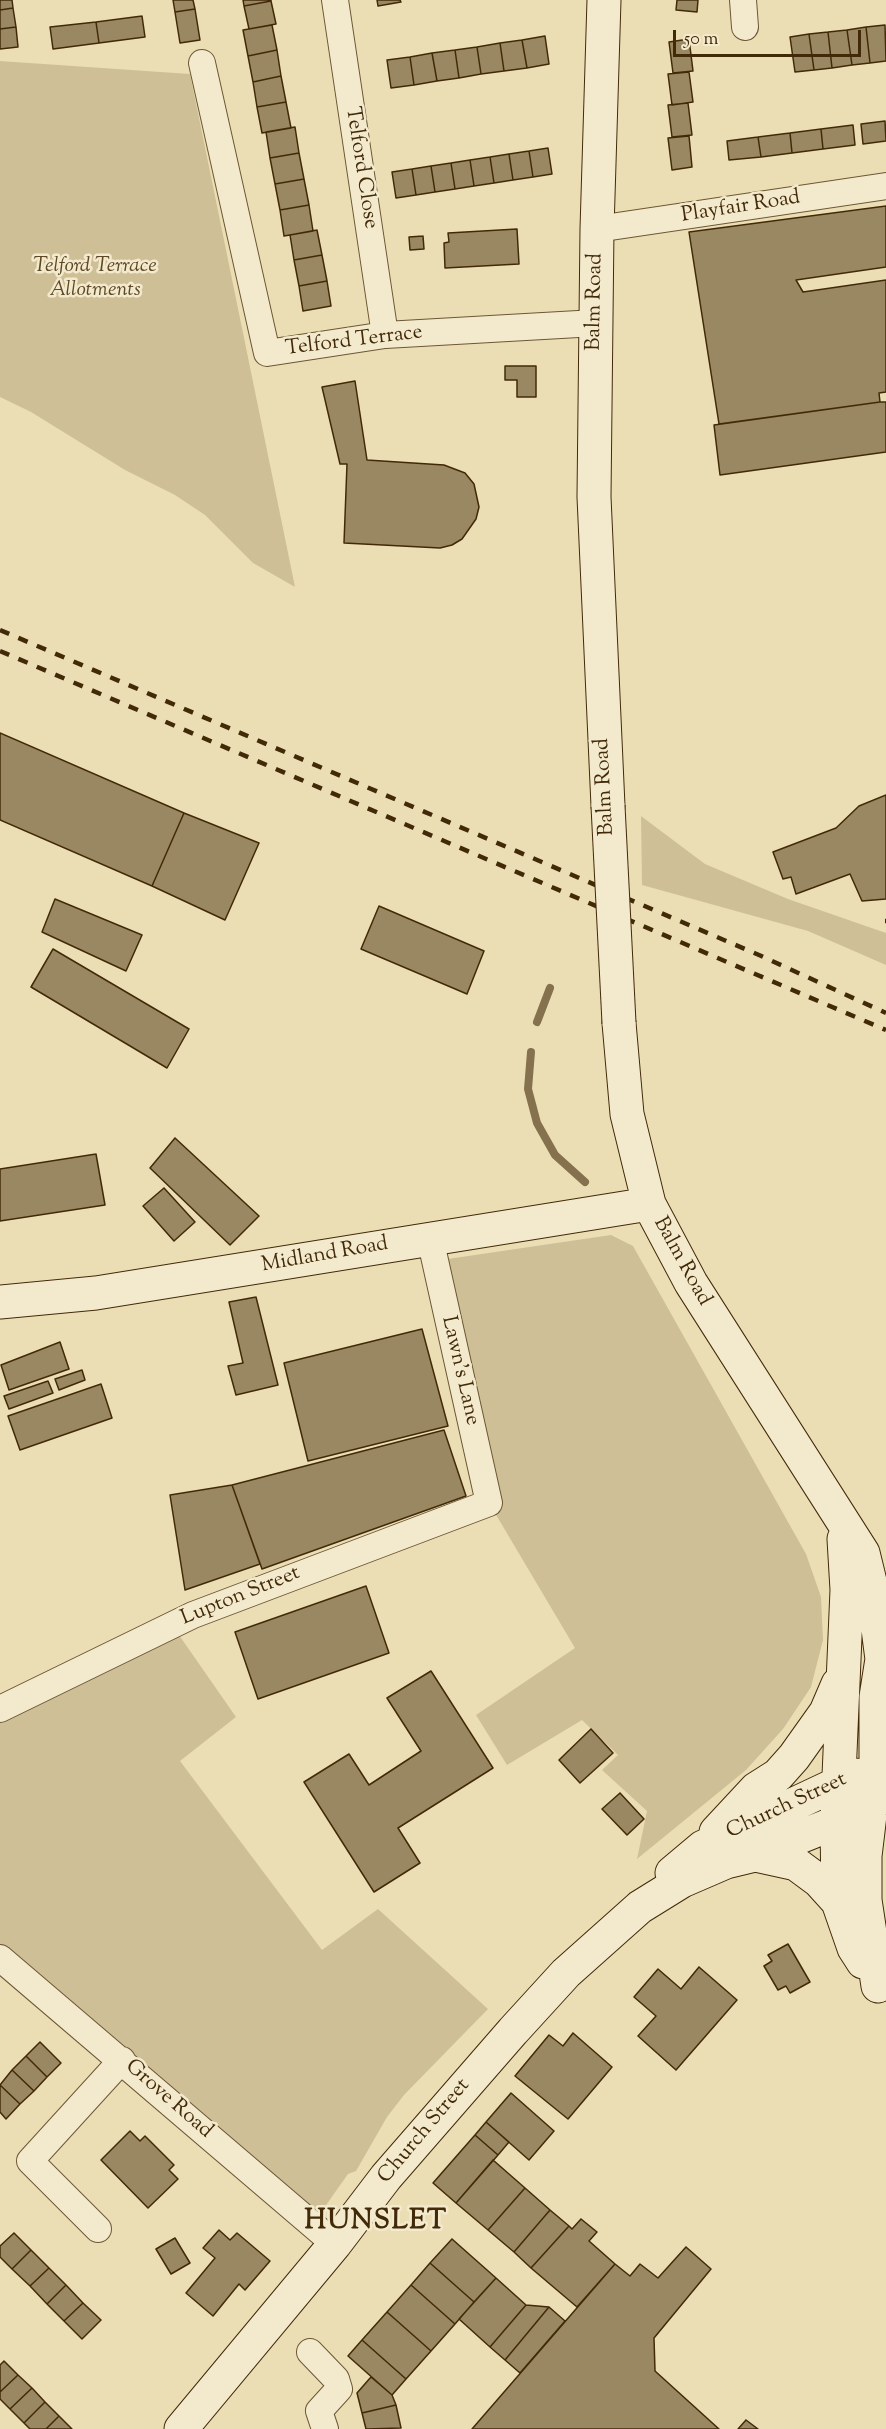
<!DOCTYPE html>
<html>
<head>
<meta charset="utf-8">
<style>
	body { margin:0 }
	#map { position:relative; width:886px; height:2429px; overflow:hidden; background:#ecdeb4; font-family:"Sorts Mill Goudy",serif }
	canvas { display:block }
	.scale { position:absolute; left:673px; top:30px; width:188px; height:27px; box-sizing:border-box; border:3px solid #422a09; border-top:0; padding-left:8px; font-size:18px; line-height:21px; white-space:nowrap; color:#422a09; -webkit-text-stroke:4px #f3eace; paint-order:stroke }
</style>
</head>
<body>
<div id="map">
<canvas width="886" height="2429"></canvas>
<div class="scale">50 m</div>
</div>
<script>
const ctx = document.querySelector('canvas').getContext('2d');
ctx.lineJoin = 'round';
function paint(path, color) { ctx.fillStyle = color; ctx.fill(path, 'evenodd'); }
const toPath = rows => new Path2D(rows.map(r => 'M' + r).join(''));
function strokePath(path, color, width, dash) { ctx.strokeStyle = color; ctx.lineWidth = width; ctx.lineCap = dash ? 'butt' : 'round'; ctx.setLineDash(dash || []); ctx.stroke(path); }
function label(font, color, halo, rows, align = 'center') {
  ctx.font = font + ' "Sorts Mill Goudy",serif'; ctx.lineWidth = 5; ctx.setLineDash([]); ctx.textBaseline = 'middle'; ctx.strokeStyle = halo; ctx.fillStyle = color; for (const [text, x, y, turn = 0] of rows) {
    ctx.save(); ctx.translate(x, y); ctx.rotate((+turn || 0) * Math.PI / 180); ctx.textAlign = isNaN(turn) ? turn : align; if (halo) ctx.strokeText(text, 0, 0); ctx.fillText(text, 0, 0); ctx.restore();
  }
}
const green = toPath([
	[0,61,190,74,295,587,253,563,205,515,175,495,125,470,31,412,0,397],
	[641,816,705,864,788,899,886,933,886,965,808,931,642,885],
	[611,1235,633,1246,806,1554,821,1597,823,1640,811,1687,783,1729,746,1770,637,1859,647,1811,602,1770,618,1755,582,1720,507,1765,476,1715,575,1648,489,1503,434,1261],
	[172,1625,236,1717,180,1761,322,1950,378,1909,488,2009,404,2095,387,2117,356,2171,348,2174,312,2225,0,1958,0,1709]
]);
const stream = toPath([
	[537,1022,550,988],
	[531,1052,528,1089,537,1123,555,1155,585,1182]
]);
const building = toPath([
	[0,0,12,0,13,8,0,10,0,0],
	[173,0,193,0,195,9,175,12,173,0],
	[243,0,271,0,271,1,244,6,243,0],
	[377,0,400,0,401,2,378,6,377,0],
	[677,0,698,0,697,12,676,10,677,0],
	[271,1,276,24,249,29,244,6,271,1],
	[13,8,16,27,0,29,0,10,13,8],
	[195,9,200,40,180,43,175,12,195,9],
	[142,16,145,37,99,43,96,22,142,16],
	[96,22,99,43,53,49,50,27,96,22],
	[272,25,277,50,248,56,243,30,272,25],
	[885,25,886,61,870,63,866,27,885,25],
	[16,27,18,47,0,49,0,29,16,27],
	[866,27,870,63,852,65,847,30,866,27],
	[847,30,852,65,832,68,828,32,847,30],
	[828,32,832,68,814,70,809,34,828,32],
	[809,34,814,70,795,72,790,37,809,34],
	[545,36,549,64,527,68,522,40,545,36],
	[689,39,693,71,673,73,669,42,689,39],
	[522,40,527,68,504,71,500,43,522,40],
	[500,43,504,71,481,74,477,47,500,43],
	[477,47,481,74,459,78,455,50,477,47],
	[277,50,281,76,253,82,248,56,277,50],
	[455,50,459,78,437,81,432,53,455,50],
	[432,53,437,81,414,85,410,57,432,53],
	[410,57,414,85,391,88,387,60,410,57],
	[689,72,693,102,672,105,668,74,689,72],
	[281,76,286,102,257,107,253,82,281,76],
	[286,102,291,128,262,133,257,107,286,102],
	[688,103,692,135,672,137,668,105,688,103],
	[885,121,886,141,863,144,861,124,885,121],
	[853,125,855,145,823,149,821,129,853,125],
	[295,127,299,153,270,158,266,132,295,127],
	[821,129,823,149,792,153,790,133,821,129],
	[790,133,792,153,761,157,758,137,790,133],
	[689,136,692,167,672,170,668,138,689,136],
	[758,137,761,157,729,160,727,141,758,137],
	[548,148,552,174,533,177,529,151,548,148],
	[529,151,533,177,513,180,509,154,529,151],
	[299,153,304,179,275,184,270,158,299,153],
	[509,154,513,180,494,183,490,157,509,154],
	[490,157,494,183,474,186,470,160,490,157],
	[470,160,474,186,455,189,451,163,470,160],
	[451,163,455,189,435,192,431,166,451,163],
	[431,166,435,192,416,195,412,169,431,166],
	[412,169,416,195,396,198,392,172,412,169],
	[304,179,309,205,280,210,275,184,304,179],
	[309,205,313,231,284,236,280,210,309,205],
	[886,206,886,267,796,280,803,292,886,280,886,392,879,393,880,402,719,424,689,232,886,206],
	[517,229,519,264,445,268,444,243,449,242,448,233,517,229],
	[317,230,322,255,294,260,290,235,317,230],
	[423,236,424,249,410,250,409,237,423,236],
	[322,255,327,281,299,286,294,260,322,255],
	[327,281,331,306,303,311,299,286,327,281],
	[505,366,536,366,536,397,517,397,517,380,505,380,505,366],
	[355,381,367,460,444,465,465,473,474,484,479,507,476,519,462,539,452,545,440,548,344,543,347,464,340,464,322,387,355,381],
	[880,402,886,402,886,452,720,475,714,425,880,402],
	[0,733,184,813,152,886,0,820,0,733],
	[886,795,886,899,862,901,850,874,796,894,791,877,783,879,773,852,836,828,859,806,886,795],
	[184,813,259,843,225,920,152,886,184,813],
	[55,899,142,935,126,971,42,932,55,899],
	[379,906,484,951,467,994,361,949,379,906],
	[53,949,189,1029,167,1068,31,987,53,949],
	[175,1138,259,1216,230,1245,150,1168,175,1138],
	[96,1154,105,1205,0,1221,0,1169,96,1154],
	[164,1188,195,1222,174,1241,143,1206,164,1188],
	[256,1297,278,1385,236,1395,228,1366,243,1363,229,1302,256,1297],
	[422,1329,448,1426,308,1461,284,1363,422,1329],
	[60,1342,69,1369,9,1390,1,1365,60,1342],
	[82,1370,85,1380,59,1390,55,1379,82,1370],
	[48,1381,53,1393,9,1409,4,1396,48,1381],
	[101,1384,112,1418,20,1450,8,1416,101,1384],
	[444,1430,466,1496,262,1569,232,1485,444,1430],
	[232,1485,260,1564,185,1590,170,1495,232,1485],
	[366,1586,389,1653,258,1699,235,1632,366,1586],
	[431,1671,493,1768,398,1828,420,1863,374,1892,304,1782,349,1754,369,1785,421,1751,387,1698,431,1671],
	[591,1729,613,1753,580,1783,559,1760,591,1729],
	[620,1793,644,1819,627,1835,602,1809,620,1793],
	[788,1944,810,1982,790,1993,786,1986,778,1990,764,1966,772,1961,768,1955,788,1944],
	[699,1967,737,2000,676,2070,638,2036,656,2016,634,1997,658,1969,681,1989,699,1967],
	[573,2033,612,2067,568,2119,515,2076,549,2035,563,2046,573,2033],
	[40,2042,61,2063,47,2077,26,2056,40,2042],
	[26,2056,47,2077,34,2091,12,2070,26,2056],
	[12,2070,34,2091,20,2104,0,2085,12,2070],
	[0,2085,20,2104,6,2119,0,2112,0,2085],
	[511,2093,554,2131,529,2160,486,2122,511,2093],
	[486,2122,509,2142,498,2155,475,2135,486,2122],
	[130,2131,140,2141,145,2136,174,2165,169,2170,178,2179,148,2208,101,2160,130,2131],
	[475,2135,498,2155,456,2203,433,2183,475,2135],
	[493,2160,525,2188,488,2230,456,2203,493,2160],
	[525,2188,550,2210,514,2252,488,2230,525,2188],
	[550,2210,569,2226,531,2268,514,2252,550,2210],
	[581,2219,597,2232,589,2241,615,2264,577,2307,531,2268,569,2226,572,2229,581,2219],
	[219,2230,230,2240,237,2233,270,2261,245,2290,239,2284,213,2316,186,2293,215,2258,203,2248,219,2230],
	[14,2233,31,2250,12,2269,0,2257,0,2246,14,2233],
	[175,2238,190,2263,171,2274,156,2249,175,2238],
	[452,2239,496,2278,474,2302,430,2263,452,2239],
	[686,2247,711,2269,654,2338,655,2371,719,2429,472,2429,615,2264,630,2276,640,2264,658,2278,686,2247],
	[31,2250,49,2268,30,2286,12,2269,31,2250],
	[430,2263,474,2302,455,2324,411,2285,430,2263],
	[49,2268,66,2285,47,2304,30,2286,49,2268],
	[496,2278,526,2305,490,2347,459,2319,496,2278],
	[66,2285,83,2303,64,2321,47,2304,66,2285],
	[411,2285,455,2324,431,2351,387,2312,411,2285],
	[83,2303,101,2320,82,2339,64,2321,83,2303],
	[526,2305,549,2307,505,2360,490,2347,526,2305],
	[549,2307,565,2321,520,2373,505,2360,549,2307],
	[387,2312,431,2351,406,2379,362,2340,387,2312],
	[362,2340,406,2379,392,2395,348,2356,362,2340],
	[4,2361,18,2375,0,2392,0,2365,4,2361],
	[18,2375,32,2388,10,2409,0,2399,0,2392,18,2375],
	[371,2377,392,2395,396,2405,362,2413,357,2393,371,2377],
	[32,2388,45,2402,24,2423,10,2409,32,2388],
	[45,2402,59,2416,46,2429,30,2429,24,2423,45,2402],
	[396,2405,401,2428,366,2429,362,2413,396,2405],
	[59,2416,72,2429,46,2429,59,2416],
	[746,2420,758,2429,738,2429,746,2420]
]);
const street = toPath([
	[335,0,385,335],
	[743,0,745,27],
	[202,63,267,353,385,335,596,323],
	[597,229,886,186],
	[0,1709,193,1615,489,1503,430,1238],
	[0,1958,335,2244],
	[98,2229,30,2161,122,2060],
	[310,2352,336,2379,339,2389,319,2411,325,2429]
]);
const secondary = toPath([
	[604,0,597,229,594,497,608,806],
	[619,1023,627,1114,649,1204,691,1283,863,1553,874,1598,882,1659,876,1697,876,1765,865,1856,865,1900,878,1986],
	[0,1302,96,1293,649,1204],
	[844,1539,847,1590,837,1822,838,1902,854,1948,863,1962],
	[716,1832,756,1789,778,1775,794,1757,826,1712,838,1684],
	[755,1855,796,1864,819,1881,838,1902],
	[672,1873,703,1847,856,1775],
	[181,2429,335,2244,386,2177,513,2031,566,1973,640,1907,682,1881,726,1862,755,1855,837,1822,871,1801,886,1798]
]);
const rail = toPath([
	[0,630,759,955,886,1013],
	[0,651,886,1030],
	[885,921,886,921]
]);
const secondaryBridge = toPath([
	[608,806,619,1023]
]);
const streetNames = [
	["Telford Close",360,168,81],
	["Playfair Road",741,208,-9],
	["Balm Road",596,302,-89],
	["Telford Terrace",354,342,-7],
	["Balm Road",606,787,-93],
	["Midland Road",325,1256,-10],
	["Balm Road",681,1262,61],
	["Lawn's Lane",459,1371,77],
	["Lupton Street",241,1597,-22],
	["Church Street",787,1807,-25],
	["Grove Road",168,2100,41],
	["Church Street",425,2132,-50]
];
const parkNames = [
	["Telford Terrace",95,267],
	["Allotments",95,291]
];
const districtNames = [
	["HUNSLET",376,2223]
];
paint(green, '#cfbf97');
strokePath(stream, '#85714d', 8);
paint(building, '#9a8862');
strokePath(building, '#422a09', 1.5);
strokePath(street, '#6c5734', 28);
strokePath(secondary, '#422a09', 35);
strokePath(street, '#f3eace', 26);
strokePath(secondary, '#f3eace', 33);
strokePath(rail, '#422a09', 4.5, [10, 10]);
strokePath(secondaryBridge, '#422a09', 35, []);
strokePath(secondaryBridge, '#f3eace', 33);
label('21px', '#422a09', '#f3eace', streetNames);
label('italic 21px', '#5e4825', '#f3eace', parkNames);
ctx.letterSpacing = '1.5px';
label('bold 27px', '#422a09', '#f3eace', districtNames);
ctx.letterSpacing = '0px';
</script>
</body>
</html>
